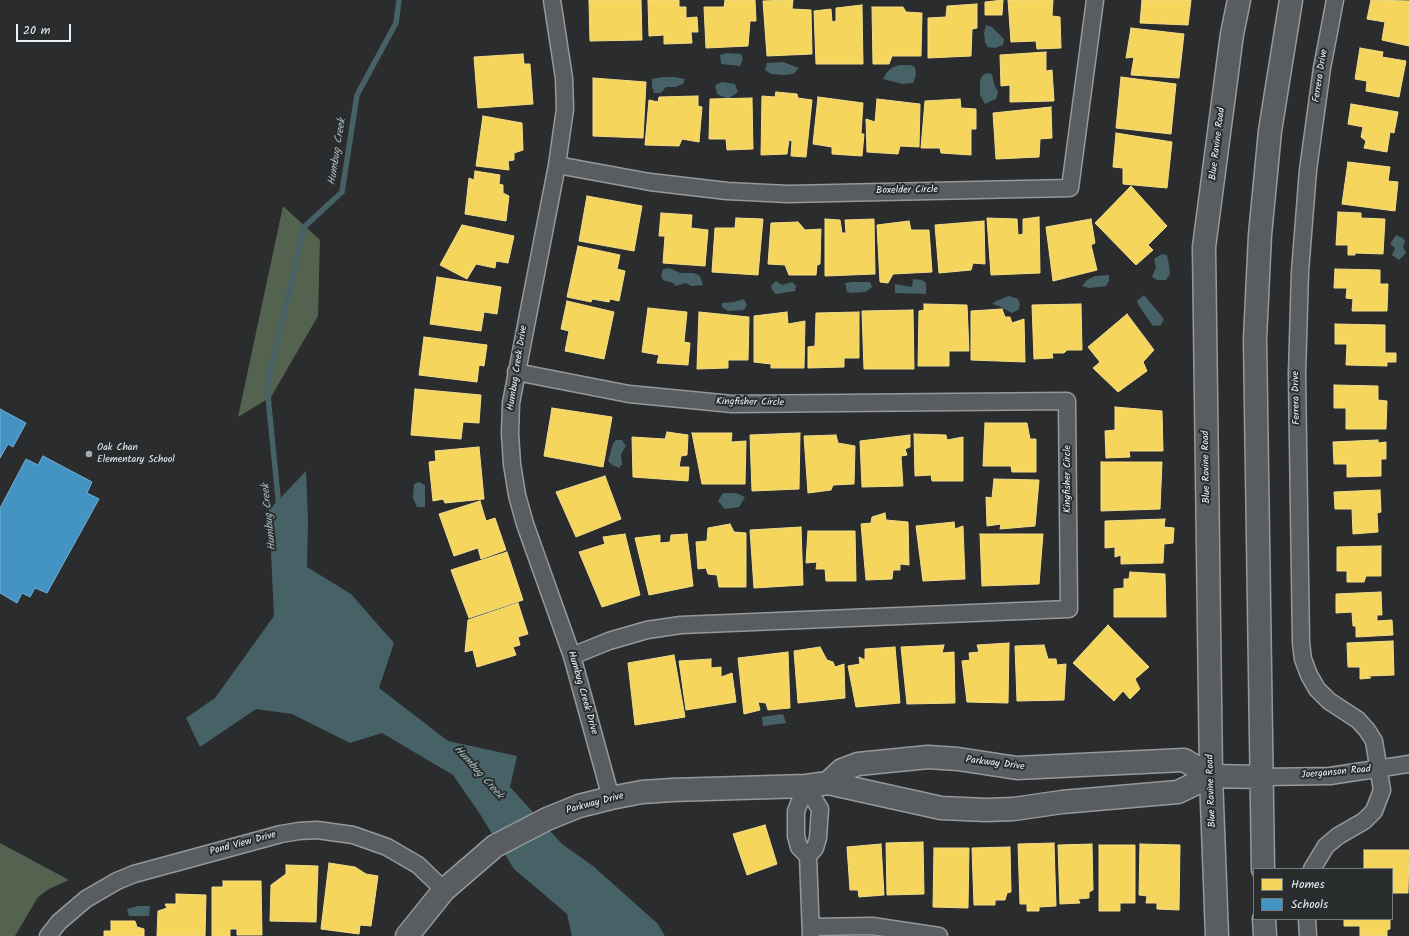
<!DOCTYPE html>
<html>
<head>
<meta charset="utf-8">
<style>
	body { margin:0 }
	#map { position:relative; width:1409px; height:936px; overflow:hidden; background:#2b2c2d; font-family:Kalam,sans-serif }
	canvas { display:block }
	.legend { position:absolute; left:1253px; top:868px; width:140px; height:52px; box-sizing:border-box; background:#2a2d2e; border:1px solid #767b7f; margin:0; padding:5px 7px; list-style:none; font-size:12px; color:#e8f1f8 }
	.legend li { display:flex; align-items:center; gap:8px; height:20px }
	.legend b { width:20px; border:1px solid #767b7f }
	.scale { position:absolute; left:16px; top:24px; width:55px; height:18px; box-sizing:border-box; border:2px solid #e8f1f8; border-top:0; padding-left:5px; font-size:12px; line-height:14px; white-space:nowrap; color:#e8f1f8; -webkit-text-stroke:3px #2a2d2e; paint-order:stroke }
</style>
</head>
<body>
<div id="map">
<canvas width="1409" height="936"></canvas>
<ul class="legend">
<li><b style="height:11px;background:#f6d55c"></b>Homes</li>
<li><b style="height:11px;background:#4393c3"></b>Schools</li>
</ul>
<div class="scale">20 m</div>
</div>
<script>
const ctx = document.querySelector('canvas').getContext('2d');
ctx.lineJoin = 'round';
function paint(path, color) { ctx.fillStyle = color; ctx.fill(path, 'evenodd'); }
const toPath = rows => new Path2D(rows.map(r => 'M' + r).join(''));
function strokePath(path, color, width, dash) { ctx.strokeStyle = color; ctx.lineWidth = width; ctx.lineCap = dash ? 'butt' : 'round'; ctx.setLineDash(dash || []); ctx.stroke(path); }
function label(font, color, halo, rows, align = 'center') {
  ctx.font = font + ' Kalam,sans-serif'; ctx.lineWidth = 4; ctx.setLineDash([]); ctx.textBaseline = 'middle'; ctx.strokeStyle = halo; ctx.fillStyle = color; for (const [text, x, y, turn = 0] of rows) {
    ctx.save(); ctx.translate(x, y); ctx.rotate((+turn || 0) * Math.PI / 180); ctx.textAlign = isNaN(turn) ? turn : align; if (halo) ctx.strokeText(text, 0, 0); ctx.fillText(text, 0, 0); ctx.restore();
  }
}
const green = toPath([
	[283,206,320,240,318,316,271,397,238,417],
	[0,843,69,880,49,889,38,897,15,936,0,936]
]);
const water = toPath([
	[986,25,992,27,1004,39,1003,45,995,48,988,47,985,42,984,33],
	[726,53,741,54,743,59,740,66,721,64,720,55],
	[783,62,799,68,793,74,784,75,771,74,765,70,767,63],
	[900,65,910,65,915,67,916,75,913,83,902,84,883,79,887,72,893,67],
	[987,73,992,74,994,84,998,92,996,99,985,104,980,95,980,82,982,76],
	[663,77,675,77,685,79,683,84,676,87,666,87,661,93,654,93,652,86,652,79],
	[722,82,735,84,738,92,728,99,717,94,715,85],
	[1396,235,1403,238,1405,241,1403,247,1406,253,1399,260,1392,255,1395,248,1390,244],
	[1162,254,1167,255,1169,265,1170,274,1166,280,1157,280,1152,277,1156,267,1154,259],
	[669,268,680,273,694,273,700,276,703,285,691,286,686,283,676,286,673,283,663,280,661,276,663,269],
	[1109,275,1109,281,1106,286,1089,288,1082,286,1087,280,1095,276],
	[913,279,922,280,926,283,926,294,895,293,895,284,912,287],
	[776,281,782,285,792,282,796,286,795,291,776,294,772,290,771,286],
	[852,282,870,282,872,287,866,292,851,293,847,292,845,283],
	[1144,295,1164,319,1161,325,1153,326,1139,306,1137,301],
	[1009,296,1018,299,1020,305,1018,310,1012,313,999,306,992,304,996,301],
	[744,299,747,305,744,310,728,311,722,307,722,303,734,302],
	[616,440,622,440,626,446,621,454,622,464,619,468,612,465,608,461,613,444],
	[306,471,308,521,307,567,351,594,394,643,379,688,448,741,517,756,510,787,562,844,593,866,658,924,665,936,572,936,567,914,514,869,478,811,453,775,382,733,350,743,292,714,256,709,200,747,186,718,215,698,274,616,269,510],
	[419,482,425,485,425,507,417,507,413,498,414,484],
	[723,493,736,493,745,497,739,507,725,509,718,501],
	[783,714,786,723,763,726,762,717],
	[138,906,150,906,149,916,129,916,127,909]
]);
const homes = toPath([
	[589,0,641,0,642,40,590,41,589,0],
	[648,0,679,0,679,7,686,7,686,18,697,17,698,32,691,32,692,43,664,44,664,35,649,36,648,0],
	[725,0,755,0,756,21,750,21,748,46,706,48,704,7,724,7,725,0],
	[787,0,793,0,792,9,811,10,812,54,767,56,763,1,787,0],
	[1003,0,1002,15,985,15,985,2,1003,0],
	[1008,0,1053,0,1052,16,1060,17,1061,48,1037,49,1036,41,1011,42,1008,0],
	[1142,0,1191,0,1188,25,1140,23,1142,0],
	[1371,0,1409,1,1409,46,1382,40,1385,22,1367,19,1371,0],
	[977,4,977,28,972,29,971,56,928,58,928,18,946,17,947,6,977,4],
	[862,5,863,64,816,64,814,11,831,9,832,22,836,21,836,8,862,5],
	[872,7,903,7,906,12,922,13,921,56,892,56,889,64,873,64,872,7],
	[1131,28,1184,34,1179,78,1131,75,1134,57,1126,58,1131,28],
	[1360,48,1383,52,1382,57,1406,61,1399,97,1366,91,1367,81,1355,79,1360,48],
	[1046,52,1046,71,1052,70,1054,101,1010,102,1010,85,1001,86,1000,55,1046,52],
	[523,54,524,64,530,64,533,104,478,108,474,57,523,54],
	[1121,77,1176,84,1171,134,1116,128,1121,77],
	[593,78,646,82,643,138,593,136,593,78],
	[776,92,797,94,798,98,812,100,806,157,791,156,792,141,789,140,787,154,761,155,762,96,775,97,776,92],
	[698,96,698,106,702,107,699,142,682,139,679,146,645,145,649,100,658,102,659,97,698,96],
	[818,97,863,103,861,134,864,134,862,156,832,154,832,147,813,144,818,97],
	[752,98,753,149,727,150,726,139,709,139,710,99,752,98],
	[877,99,920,104,919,147,900,146,898,154,867,152,866,119,875,122,877,99],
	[960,99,961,108,976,109,976,129,971,129,971,155,941,153,940,148,921,148,925,101,960,99],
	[1351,104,1398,112,1394,133,1390,132,1387,152,1364,148,1366,141,1361,137,1363,127,1348,124,1351,104],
	[1051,107,1052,138,1040,139,1039,157,996,159,993,113,1051,107],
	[483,116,522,123,523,150,514,153,514,160,508,161,509,170,476,166,483,116],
	[1116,133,1172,142,1167,188,1123,184,1123,168,1113,167,1116,133],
	[1348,162,1390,167,1388,181,1398,182,1395,211,1342,204,1348,162],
	[475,171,500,175,499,184,503,185,503,193,509,196,506,221,465,214,469,178,474,180,475,171],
	[1131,186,1167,226,1148,245,1153,250,1136,265,1095,223,1131,186],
	[587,196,642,206,634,251,579,241,587,196],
	[1338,212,1361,213,1361,218,1385,219,1383,254,1355,253,1355,255,1348,255,1348,245,1336,245,1338,212],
	[661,213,692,215,691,228,708,230,705,266,663,263,665,236,659,236,661,213],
	[1039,217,1040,273,991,275,987,218,1017,219,1018,235,1023,234,1023,219,1039,217],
	[736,218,763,219,758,275,712,272,715,228,735,228,736,218],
	[825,219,840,220,842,233,846,233,845,220,874,219,875,274,825,276,825,219],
	[1091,219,1095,243,1091,245,1097,270,1053,281,1046,227,1091,219],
	[909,221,911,230,929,230,932,272,893,274,888,283,880,282,877,225,909,221],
	[984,221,985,264,973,263,971,270,939,273,935,225,984,221],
	[798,222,805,230,821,229,820,264,817,265,816,275,789,275,785,265,768,264,771,223,798,222],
	[462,225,514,236,508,263,496,261,495,268,476,264,467,279,440,265,462,225],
	[578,246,620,255,617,269,625,271,619,301,610,299,609,302,592,299,591,302,567,297,578,246],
	[1335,269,1380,270,1380,284,1388,284,1387,311,1352,311,1353,299,1346,298,1347,288,1334,288,1335,269],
	[437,277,501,287,497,314,484,312,481,331,430,324,437,277],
	[567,301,614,312,604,359,565,351,569,331,561,329,567,301],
	[924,304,967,305,969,351,949,351,949,366,918,366,919,311,924,310,924,304],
	[1081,304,1082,350,1067,350,1064,353,1052,353,1053,358,1034,359,1032,305,1081,304],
	[648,308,687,312,684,342,690,343,688,365,657,363,659,355,642,352,648,308],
	[1002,309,1005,317,1010,317,1012,323,1024,319,1025,362,971,360,971,311,1002,309],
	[913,310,914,369,864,369,862,311,913,310],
	[699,312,749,317,748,360,728,360,728,368,697,369,699,312],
	[787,312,788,324,805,321,804,368,771,368,771,364,754,362,754,316,787,312],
	[859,312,859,358,844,358,844,367,808,368,808,347,815,346,816,313,859,312],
	[1127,314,1154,350,1143,362,1147,371,1118,392,1093,368,1100,362,1088,347,1127,314],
	[1335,324,1385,325,1385,353,1396,353,1396,362,1387,362,1387,366,1346,365,1347,344,1335,344,1335,324],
	[424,337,487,345,484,366,479,365,477,382,419,375,424,337],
	[1334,385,1378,386,1378,400,1387,401,1386,429,1346,429,1346,408,1334,408,1334,385],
	[415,389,481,395,479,423,463,422,461,439,411,435,415,389],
	[1115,407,1162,411,1163,451,1129,451,1130,457,1106,458,1105,431,1115,430,1115,407],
	[552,408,612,417,603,467,544,456,552,408],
	[985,423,1027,423,1030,439,1036,439,1036,472,1012,472,1011,466,983,466,985,423],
	[667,432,688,435,687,455,681,456,679,467,689,467,688,481,633,477,632,437,665,439,667,432],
	[692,433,732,433,731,442,746,441,745,484,702,484,692,433],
	[800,433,799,489,752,491,750,435,800,433],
	[914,434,946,435,947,440,963,437,963,481,932,481,931,475,915,476,914,434],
	[836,435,838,443,855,446,854,484,833,485,831,490,808,493,804,436,836,435],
	[910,435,910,447,905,449,907,455,901,456,903,486,862,487,860,441,910,435],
	[1378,440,1378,443,1386,442,1386,459,1381,459,1381,476,1347,477,1347,464,1334,464,1333,442,1378,440],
	[479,447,484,499,445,503,443,499,433,501,429,462,436,461,435,451,479,447],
	[1101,462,1162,462,1160,509,1101,511,1101,462],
	[605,476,621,519,576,537,556,492,605,476],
	[994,479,1039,480,1035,526,1000,529,1001,524,987,526,986,497,992,498,994,479],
	[1380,490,1381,512,1377,513,1378,532,1353,534,1352,509,1335,509,1334,492,1380,490],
	[480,501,486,521,495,518,506,550,481,559,478,548,454,556,439,514,480,501],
	[885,513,886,520,908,522,909,565,900,564,900,570,893,570,892,579,866,580,861,524,871,523,872,517,885,513],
	[1165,519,1164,527,1174,528,1173,543,1164,544,1163,563,1121,564,1121,555,1115,557,1115,547,1105,548,1105,521,1165,519],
	[954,522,955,529,963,526,965,579,923,581,916,526,954,522],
	[730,524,734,532,746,533,746,587,719,587,717,575,708,574,706,568,698,569,696,542,707,541,708,528,730,524],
	[801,527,803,585,754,588,750,530,801,527],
	[808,531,855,531,856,581,826,581,825,569,816,569,817,562,806,563,808,531],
	[625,534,640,595,602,607,579,552,605,544,603,537,625,534],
	[687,534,693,586,649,595,635,538,660,535,660,543,670,542,671,535,687,534],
	[980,534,1043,534,1039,584,982,586,980,534],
	[1381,546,1381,576,1366,576,1364,582,1347,582,1347,571,1337,571,1337,547,1381,546],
	[507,552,523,600,469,618,451,570,507,552],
	[1130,572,1165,574,1166,617,1114,617,1114,589,1124,588,1124,579,1129,579,1130,572],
	[1381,592,1382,615,1377,615,1377,621,1392,620,1393,635,1356,637,1356,626,1353,626,1352,612,1336,613,1336,594,1381,592],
	[518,603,528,634,518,637,520,645,513,647,516,655,477,667,473,650,465,652,468,620,518,603],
	[1108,625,1149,667,1135,679,1140,689,1130,699,1123,691,1114,701,1073,663,1108,625],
	[1393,641,1394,675,1368,676,1371,678,1360,679,1360,667,1348,667,1347,643,1393,641],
	[1009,643,1008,703,967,702,962,661,970,660,969,653,979,652,977,645,1009,643],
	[944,645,942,653,954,652,955,703,907,704,901,647,944,645],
	[1044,645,1048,659,1056,659,1057,665,1066,664,1064,700,1017,701,1015,646,1044,645],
	[820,647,827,660,833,662,835,667,844,664,845,698,798,703,794,651,820,647],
	[895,647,900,703,856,707,848,666,860,664,859,657,865,660,865,649,895,647],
	[788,652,790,708,768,710,766,703,758,702,760,710,744,714,738,658,788,652],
	[674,655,685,717,635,725,628,663,674,655],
	[711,659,711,668,721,667,721,677,732,673,736,702,686,710,679,661,711,659],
	[765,825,777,864,747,875,733,834,765,825],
	[923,842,924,894,887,895,886,843,923,842],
	[1054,843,1056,906,1039,907,1039,911,1027,911,1027,904,1020,904,1018,844,1054,843],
	[881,844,884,895,859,897,858,890,850,890,847,847,881,844],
	[1092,844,1093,890,1089,892,1089,898,1078,899,1080,903,1060,904,1058,845,1092,844],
	[1140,844,1180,845,1179,910,1157,909,1157,903,1146,903,1147,896,1139,895,1140,844],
	[1099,845,1135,845,1135,903,1120,903,1120,911,1099,911,1099,845],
	[1010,847,1011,892,1007,893,1005,900,995,900,995,905,974,905,972,848,1010,847],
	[934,848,969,848,968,908,933,907,934,848],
	[1364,850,1409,850,1408,893,1392,893,1392,869,1364,869,1364,850],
	[329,863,355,867,366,874,378,876,371,926,360,925,359,934,321,929,329,863],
	[286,865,318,866,316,922,270,921,271,885,286,874,286,865],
	[223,881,261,881,262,935,237,935,237,929,230,929,230,936,212,936,212,887,223,887,223,881],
	[176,894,206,895,205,936,157,936,158,911,167,908,165,904,176,904,176,894],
	[1344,919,1390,919,1390,929,1387,930,1387,936,1360,936,1360,926,1344,926,1344,919],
	[111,921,135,921,137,927,144,929,144,936,104,936,104,931,111,931,111,921]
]);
const schools = toPath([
	[0,409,26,423,13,447,8,444,0,458,0,409],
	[43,456,92,482,87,493,99,499,47,593,35,588,30,597,22,593,17,603,0,593,0,508,26,459,38,465,43,456]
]);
const stream = toPath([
	[279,508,267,386,304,227,342,192,357,95,396,23,399,0]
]);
const street = toPath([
	[552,0,564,78,565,109,557,165,511,403,510,433,512,464,517,495,525,524,572,656,611,798],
	[557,165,650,182,727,191,788,194,1070,188,1095,0],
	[516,372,629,394,732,404,1067,401,1069,609,681,625,647,630,609,641,572,656],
	[1262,777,1330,776,1409,764],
	[806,786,820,809,818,838,815,848,808,856,811,936],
	[806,786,796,811,796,836,799,847,808,856],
	[1312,869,1326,846,1338,836,1364,821,1374,811,1382,790,1374,741,1367,730,1358,720,1329,701,1317,689,1309,675,1303,659,1301,643,1297,374,1300,272,1308,170,1322,68,1335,0],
	[1307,919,1308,936],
	[811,927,872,926,939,936],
	[48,936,59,922,86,899,117,881,134,874,281,834,299,831,317,830,353,835,387,847,418,865,444,890]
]);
const secondary = toPath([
	[828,783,842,770,858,764,928,757,958,759,1017,768,1184,760,1211,776,1262,777],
	[1263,869,1255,339,1260,235,1270,131,1291,0],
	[1264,919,1265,936],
	[407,936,444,890,495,846,547,819,579,806,611,798,642,792,672,790,806,786,828,783,941,808,986,810,1014,809,1062,802,1178,792,1211,776],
	[1217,936,1211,776,1204,247,1232,34,1239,0]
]);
const markers = [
	[89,454,4,"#a6acb1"]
];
const streetNames = [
	["Ferrera Drive",1321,76,-81],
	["Blue Ravine Road",1218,144,-83],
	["Boxelder Circle",907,191,-1],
	["Humbug Creek Drive",518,368,-81],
	["Ferrera Drive",1297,398,-91],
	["Kingfisher Circle",750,403,1],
	["Blue Ravine Road",1207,467,-91],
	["Kingfisher Circle",1068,479,-90],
	["Humbug Creek Drive",582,693,74],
	["Parkway Drive",995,764,7],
	["Joerganson Road",1336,773,-5],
	["Blue Ravine Road",1212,791,-92],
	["Parkway Drive",595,804,-15],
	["Pond View Drive",243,844,-15]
];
const poiNames = [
	["Oak Chan",97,448],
	["Elementary School",97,460]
];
const waterNames = [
	["Humbug Creek",338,152,-81],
	["Humbug Creek",270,517,-96],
	["Humbug Creek",478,773,48]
];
paint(green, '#546350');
paint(water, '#476267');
paint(homes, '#f6d55c');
strokePath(homes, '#f2dd8b', 1);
paint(schools, '#4393c3');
strokePath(schools, '#74afd3', 1);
strokePath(stream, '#476267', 5.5);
strokePath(street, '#96989a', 19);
strokePath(secondary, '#96989a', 25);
strokePath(street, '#5a5d60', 16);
strokePath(secondary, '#5a5d60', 22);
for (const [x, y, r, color] of markers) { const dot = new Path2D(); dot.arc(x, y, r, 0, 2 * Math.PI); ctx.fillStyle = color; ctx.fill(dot); strokePath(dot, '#2a2d2e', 1.5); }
label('10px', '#e8f1f8', '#2a2d2e', streetNames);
label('10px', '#e8f1f8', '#2a2d2e', poiNames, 'left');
label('italic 11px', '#a9bac0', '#2a2d2e', waterNames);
</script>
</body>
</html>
